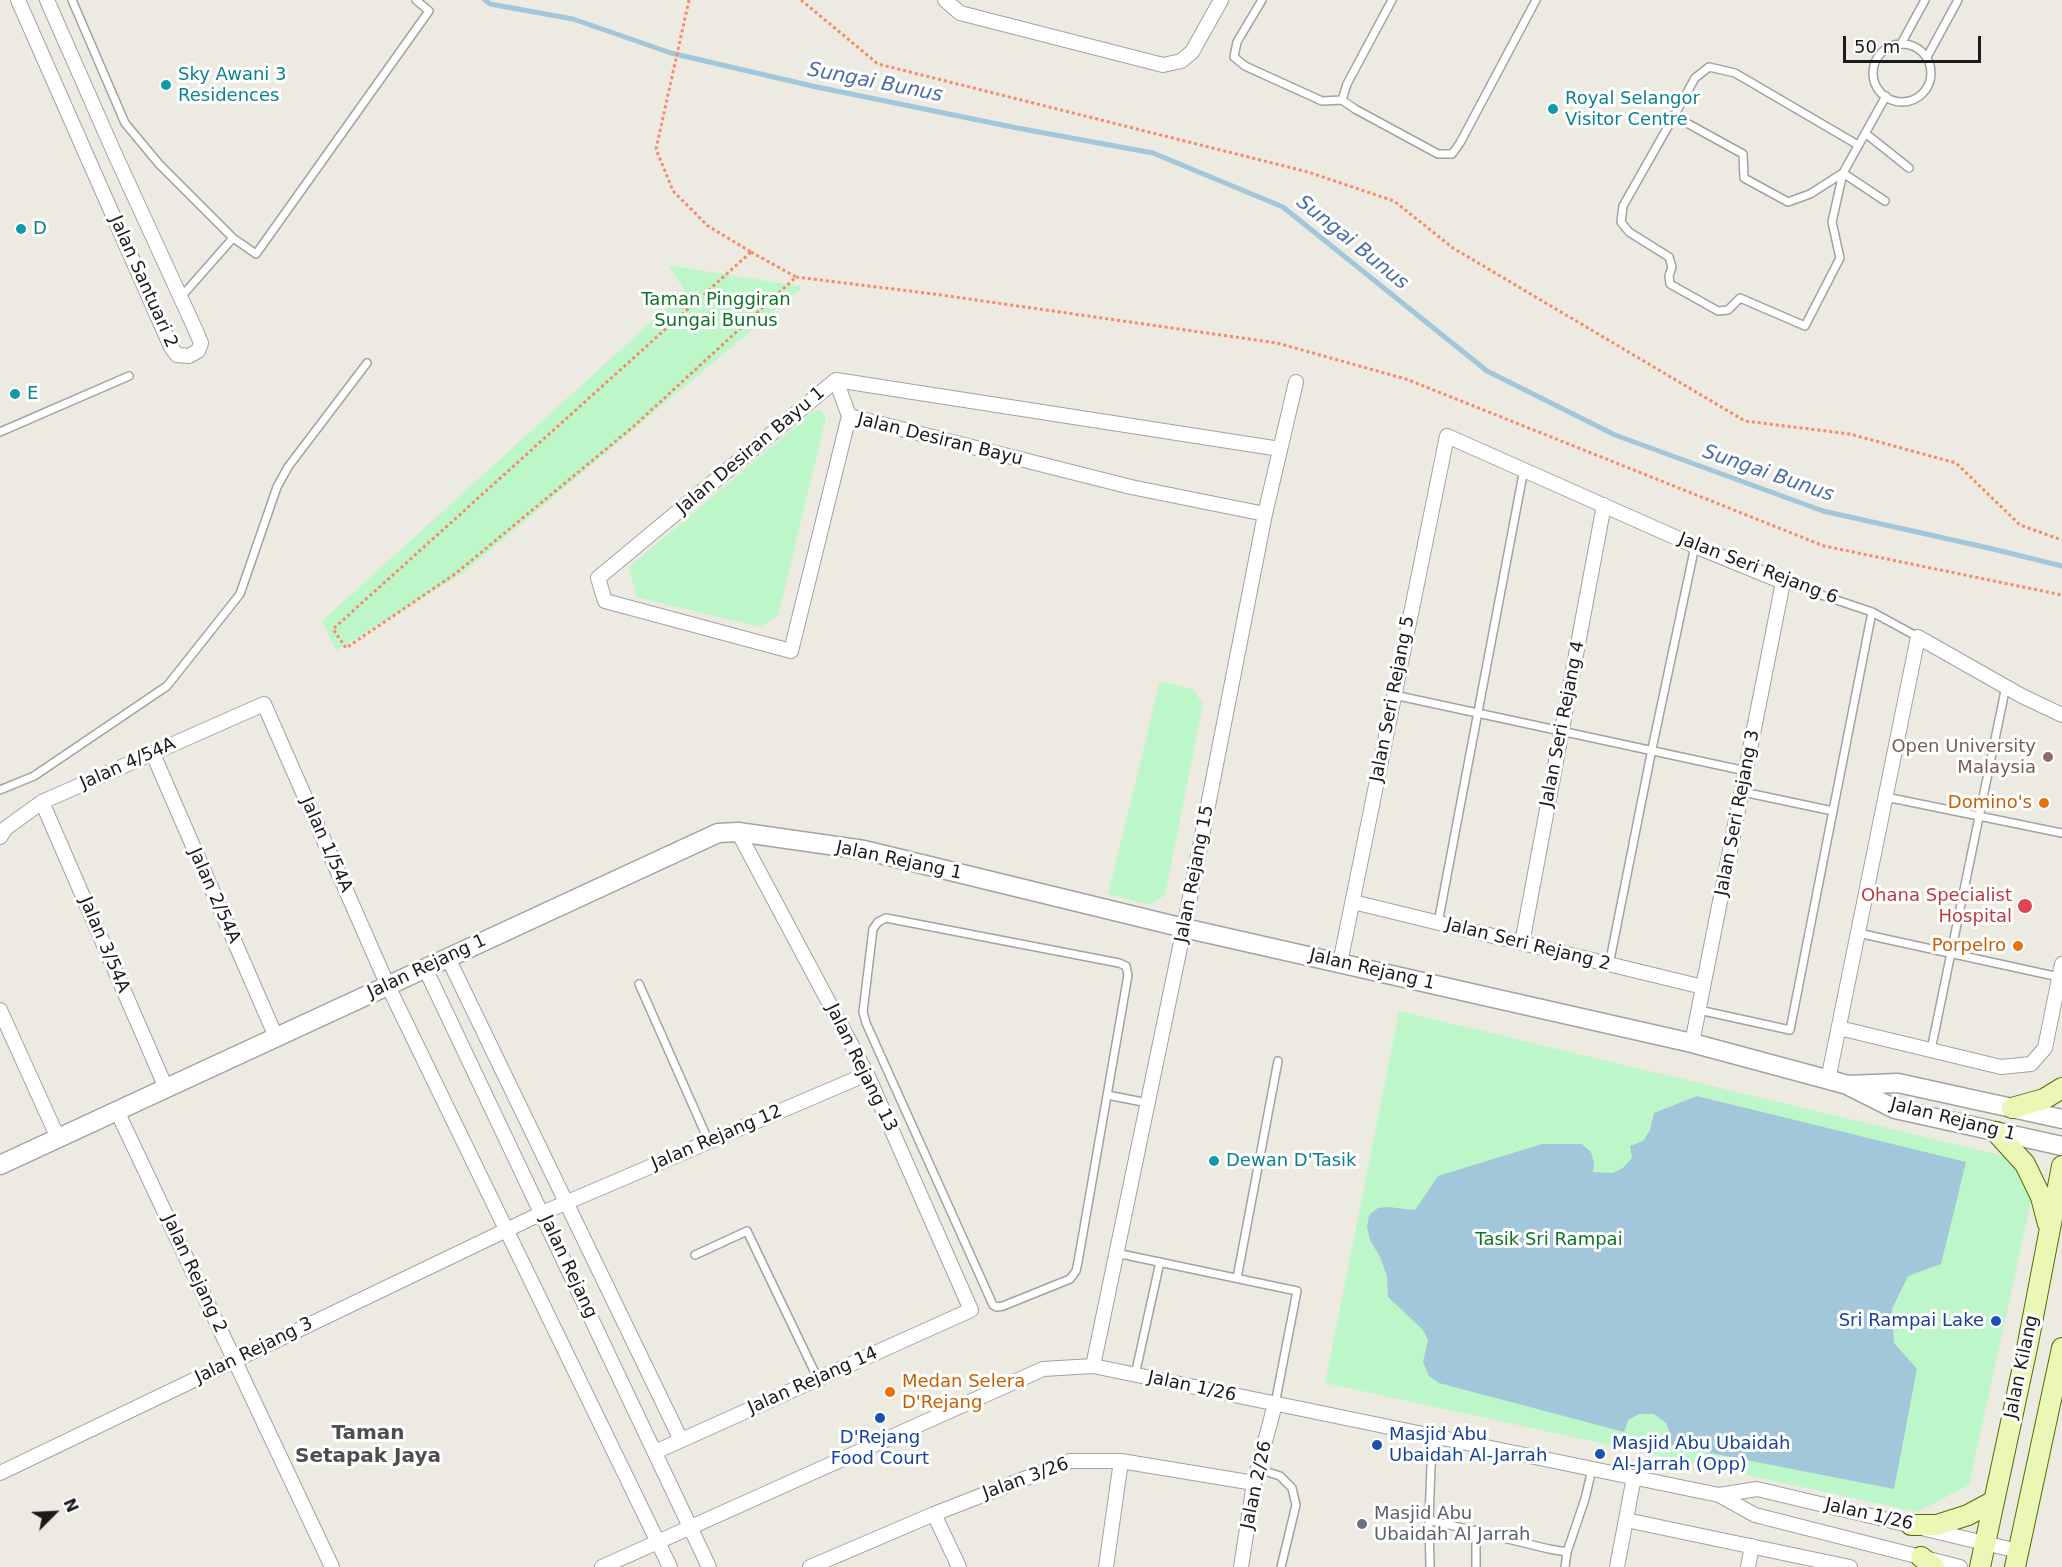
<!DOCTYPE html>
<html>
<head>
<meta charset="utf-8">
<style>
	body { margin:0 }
	#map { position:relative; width:2062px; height:1567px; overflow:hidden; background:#edeae1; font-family:"DejaVu Sans",sans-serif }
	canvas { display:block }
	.north { position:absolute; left:24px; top:1483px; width:60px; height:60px; -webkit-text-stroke:4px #fff; paint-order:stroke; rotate:66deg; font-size:16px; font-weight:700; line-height:24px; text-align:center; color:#1b1b1b }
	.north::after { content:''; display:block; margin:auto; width:21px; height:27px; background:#1b1b1b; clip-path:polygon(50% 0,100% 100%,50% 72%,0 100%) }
	.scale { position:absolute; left:1843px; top:36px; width:138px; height:27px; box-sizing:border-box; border:3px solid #1b1b1b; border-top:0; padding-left:8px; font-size:18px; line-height:21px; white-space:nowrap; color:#1b1b1b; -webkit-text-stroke:4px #fff; paint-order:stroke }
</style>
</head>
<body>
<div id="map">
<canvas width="2062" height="1567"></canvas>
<div class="north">N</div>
<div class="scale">50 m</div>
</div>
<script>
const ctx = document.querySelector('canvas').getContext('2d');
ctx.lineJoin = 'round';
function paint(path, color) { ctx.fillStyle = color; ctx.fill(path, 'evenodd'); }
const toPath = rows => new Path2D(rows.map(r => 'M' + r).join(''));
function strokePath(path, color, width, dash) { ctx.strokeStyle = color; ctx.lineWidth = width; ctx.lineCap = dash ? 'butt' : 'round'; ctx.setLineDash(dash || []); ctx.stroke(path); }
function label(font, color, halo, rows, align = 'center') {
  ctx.font = font + ' "DejaVu Sans",sans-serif'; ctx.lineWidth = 6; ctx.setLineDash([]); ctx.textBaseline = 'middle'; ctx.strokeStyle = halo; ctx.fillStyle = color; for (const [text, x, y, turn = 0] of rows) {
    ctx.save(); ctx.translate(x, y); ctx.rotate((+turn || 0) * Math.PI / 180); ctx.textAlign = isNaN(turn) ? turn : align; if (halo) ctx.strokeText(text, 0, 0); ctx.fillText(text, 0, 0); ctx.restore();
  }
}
const park = toPath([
	[668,265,803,287,463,573,336,651,322,621,685,291],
	[821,410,826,418,778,616,760,627,636,597,629,567,814,411],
	[1160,681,1193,689,1203,704,1165,895,1150,905,1108,894],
	[1399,1011,2008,1157,2029,1183,2031,1202,1969,1485,1917,1512,1325,1383]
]);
const water = toPath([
	[1697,1096,1966,1162,1941,1264,1908,1276,1892,1309,1894,1343,1917,1369,1894,1489,1670,1445,1671,1436,1666,1423,1654,1414,1639,1414,1628,1420,1624,1432,1439,1383,1429,1376,1423,1362,1428,1340,1423,1330,1388,1297,1387,1276,1380,1257,1370,1240,1367,1227,1369,1215,1378,1208,1388,1207,1415,1210,1438,1176,1542,1144,1582,1144,1591,1152,1594,1162,1593,1172,1613,1173,1623,1168,1632,1158,1630,1146,1643,1141,1650,1130,1654,1113]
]);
const stream = toPath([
	[485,0,490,4,573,19,671,53,812,86,1017,128,1153,153,1283,207,1487,371,1615,435,1823,511,1993,549,2062,566]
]);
const path = toPath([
	[689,0,656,149,673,191,708,226,751,252],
	[801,0,878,64,1308,172,1394,201,1453,248,1745,421,1850,434,1956,463,2020,525,2062,540],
	[751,252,796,277,634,426,455,574,346,648,333,629,751,252],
	[796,277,934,294,1277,343,1406,379,1824,546,2062,595]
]);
const service = toPath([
	[72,0,125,123,159,164,233,238,256,254,429,11,416,0],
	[1262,0,1237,42,1234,57,1245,66,1322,101,1342,100],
	[1392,0,1347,84,1342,100,1355,109,1438,154,1452,154,1460,143,1536,0],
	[1901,44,1925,0],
	'1873 73a29 29 0 1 1 58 0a29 29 0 1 1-58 0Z',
	[1927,57,1958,0],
	[1674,116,1623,206,1621,222,1629,232,1669,257,1672,267,1669,276,1670,284,1718,311,1728,310,1740,298,1805,326,1840,258,1832,222,1843,173,1886,96],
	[1865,133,1909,168],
	[1858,145,1735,73,1709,67,1695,78,1674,116,1743,154,1744,178,1788,202,1810,194,1843,173,1885,201],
	[181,297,233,238],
	[0,432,129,376],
	[1783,582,1872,612,1918,637],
	[1394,695,1746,771],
	[0,790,34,776,167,686,240,594,277,487,288,467,367,363],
	[1743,792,1833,811],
	[1886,797,2062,833],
	[886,918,1119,963,1126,966,1128,975,1078,1262,1076,1271,1070,1279,1003,1306,997,1307,993,1305,866,1023,863,1012,873,929,878,922,886,918],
	[1438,923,1524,469],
	[1858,933,2059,977],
	[1609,965,1652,749,1695,546],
	[639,984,709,1142],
	[1699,1010,1790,1030,1872,612],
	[1931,1050,2006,686],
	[1107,1095,1148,1103],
	[1116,1253,1297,1291,1275,1404],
	[695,1255,747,1231,818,1379],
	[1237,1278,1278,1061],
	[1135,1375,1160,1262],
	[1435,1437,1431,1466,1429,1520,1549,1549,1567,1552,1585,1499,1592,1469],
	[1258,1469,1280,1476,1292,1488,1296,1505,1281,1567],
	[1429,1520,1430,1567],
	[1476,1530,1476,1567],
	[1565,1567,1567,1552]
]);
const minor = toPath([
	[18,0,171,347,177,355,189,356,198,351,201,343,196,331,113,150,47,0],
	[945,0,960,13,1163,65,1181,61,1192,52,1221,0],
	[836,380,849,416],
	[1265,514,1131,487,849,416,791,651,605,601,598,578,836,380,1280,449],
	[153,754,276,1037],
	[42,802,166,1088],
	[0,837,6,828,42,802,264,704,388,986,670,1567],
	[1353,902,1703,987],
	[1522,943,1604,505],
	[448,958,681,1440],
	[1340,963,1447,436,1695,546,1783,582,1692,1043],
	[425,968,709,1567],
	[0,1010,58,1138],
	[1839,1028,2001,1067,2031,1064,2045,1048,2062,964],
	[1828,1080,1918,637,2022,696,2062,715],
	[117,1111,332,1567],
	[1093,1366,1184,928,1265,514,1296,382],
	[655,1452,971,1310,867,1074,738,832],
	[0,1473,542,1213,867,1074],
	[1719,1495,1757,1489,2018,1551],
	[934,1514,959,1567],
	[1626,1520,1850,1567],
	[602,1567,1043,1369,1093,1366,1719,1495,1755,1515,1960,1567],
	[810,1567,934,1514,1070,1461,1121,1461,1254,1483],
	[1106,1567,1121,1461],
	[1241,1567,1254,1483,1275,1404],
	[1617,1567,1634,1477],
	[1748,1567,1752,1546]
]);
const tertiary = toPath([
	[1849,1086,1895,1109,2062,1146],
	[0,1165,718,833,738,832,864,850,1184,928,1692,1043,1848,1085,1898,1083,2062,1119]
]);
const secondary = toPath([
	[2012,1108,2044,1099,2062,1088],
	[1996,1132,2025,1164,2041,1197,2048,1224],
	[1911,1525,1937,1525,1968,1515,1994,1501],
	[1921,1557,1934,1567],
	[1980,1567,2028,1343,2062,1166],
	[2015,1567,2062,1348]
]);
const markers = [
	[166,85,6,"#0f9aa8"],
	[1553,109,6,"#0f9aa8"],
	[21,229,6,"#0f9aa8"],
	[15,394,6,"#0f9aa8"],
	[2048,757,6,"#8d6e63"],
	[2044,803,6,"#e8710a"],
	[2025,906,8,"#e0444e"],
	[2018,946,6,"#e8710a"],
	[1214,1161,6,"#0f9aa8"],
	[1996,1321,6,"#1a4fb4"],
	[890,1392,6,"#e8710a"],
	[880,1418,6,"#1a4fb4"],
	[1377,1445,6,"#1a4fb4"],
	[1600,1454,6,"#1a4fb4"],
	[1362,1524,6,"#6b7280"]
];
const cultureNames = [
	["Sky Awani 3",178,75],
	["Residences",178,96],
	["Royal Selangor",1565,99],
	["Visitor Centre",1565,120],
	["D",33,229],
	["E",27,394],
	["Dewan D'Tasik",1226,1161]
];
const streetNames = [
	["Jalan Santuari 2",143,282,66],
	["Jalan Desiran Bayu",940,440,14],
	["Jalan Desiran Bayu 1",751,451,-40],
	["Jalan Seri Rejang 6",1758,569,21],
	["Jalan Seri Rejang 5",1393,699,-79],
	["Jalan Seri Rejang 4",1563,724,-79],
	["Jalan 4/54A",128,764,-24],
	["Jalan Seri Rejang 3",1738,813,-79],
	["Jalan 1/54A",326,845,66],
	["Jalan Rejang 1",899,861,12],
	["Jalan Rejang 15",1195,874,-79],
	["Jalan 2/54A",214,896,66],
	["Jalan 3/54A",104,945,67],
	["Jalan Seri Rejang 2",1528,945,14],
	["Jalan Rejang 1",427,967,-25],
	["Jalan Rejang 1",1372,970,13],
	["Jalan Rejang 13",861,1068,64],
	["Jalan Rejang 1",1953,1120,14],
	["Jalan Rejang 12",717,1138,-23],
	["Jalan Rejang",568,1267,65],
	["Jalan Rejang 2",194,1274,65],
	["Jalan Rejang 3",254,1351,-26],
	["Jalan Kilang",2022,1367,-78],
	["Jalan Rejang 14",813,1381,-24],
	["Jalan 1/26",1192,1387,12],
	["Jalan 3/26",1026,1479,-20],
	["Jalan 2/26",1257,1485,-78],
	["Jalan 1/26",1869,1515,13]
];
const parkNames = [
	["Taman Pinggiran",716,300],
	["Sungai Bunus",716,321],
	["Tasik Sri Rampai",1549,1240]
];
const educationNames = [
	["Open University",2036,747],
	["Malaysia",2036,768]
];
const foodNames = [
	["Domino's",2032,803],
	["Porpelro",2006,946],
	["Medan Selera",902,1382,"left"],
	["D'Rejang",902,1403,"left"]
];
const healthNames = [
	["Ohana Specialist",2012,896],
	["Hospital",2012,917]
];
const transitNames = [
	["Sri Rampai Lake",1984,1321,"right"],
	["Masjid Abu",1389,1435],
	["Ubaidah Al-Jarrah",1389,1456],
	["D'Rejang",880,1438,"center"],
	["Food Court",880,1459,"center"],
	["Masjid Abu Ubaidah",1612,1444],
	["Al-Jarrah (Opp)",1612,1465]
];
const worshipNames = [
	["Masjid Abu",1374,1514],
	["Ubaidah Al Jarrah",1374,1535]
];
const waterNames = [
	["Sungai Bunus",875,83,11],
	["Sungai Bunus",1352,243,39],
	["Sungai Bunus",1768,474,19]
];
const neighbourhoodNames = [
	["Taman",368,1434],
	["Setapak Jaya",368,1457]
];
paint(park, '#bdf7c9');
paint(water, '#a2c6da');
strokePath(stream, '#a2c6da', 5);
strokePath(service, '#a2a2a2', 10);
strokePath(minor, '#a2a2a2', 16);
strokePath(tertiary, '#a2a2a2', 21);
strokePath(secondary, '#546d07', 22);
strokePath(path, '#f68a69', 3, [3, 3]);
strokePath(service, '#fff', 7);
strokePath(minor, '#fff', 14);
strokePath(tertiary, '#fff', 18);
strokePath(secondary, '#ebf7b4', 20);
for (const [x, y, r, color] of markers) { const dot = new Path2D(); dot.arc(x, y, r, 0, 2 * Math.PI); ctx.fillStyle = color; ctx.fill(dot); strokePath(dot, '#fff', 2); }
label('18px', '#0d838f', '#fff', cultureNames, 'left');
label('18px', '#1b1b1b', '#fff', streetNames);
label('18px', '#0e7424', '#fff', parkNames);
label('18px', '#785e54', '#fff', educationNames, 'right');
label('18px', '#c56008', '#fff', foodNames, 'right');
label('18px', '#be3a42', '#fff', healthNames, 'right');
label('18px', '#164399', '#fff', transitNames, 'left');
label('18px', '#5b616d', '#fff', worshipNames, 'left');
label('italic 20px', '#4b6da7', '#fff', waterNames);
label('bold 20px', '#4e4e4e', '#fff', neighbourhoodNames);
</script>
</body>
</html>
